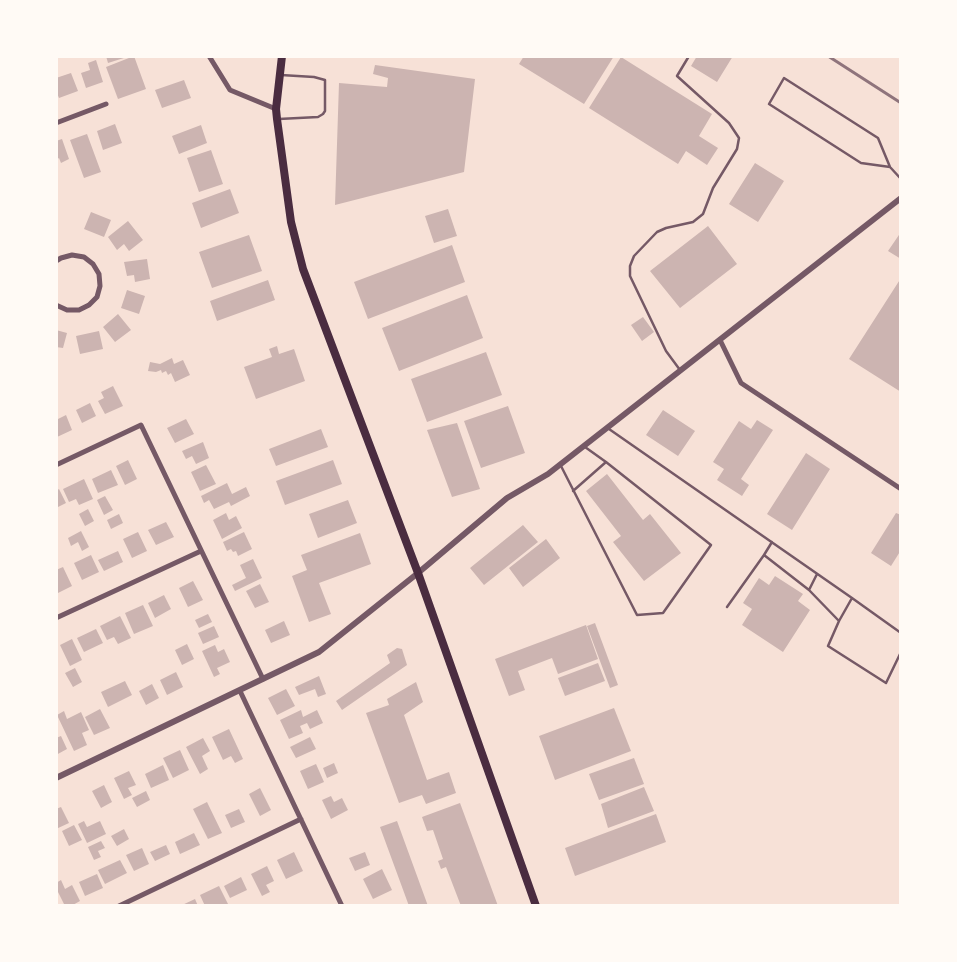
<!DOCTYPE html>
<html>
<head>
<meta charset="utf-8">
<style>
	body { margin:0 }
	#map { position:relative; width:957px; height:962px; overflow:hidden; background:#f7e1d7; font-family:"Nunito Sans",sans-serif }
	canvas { display:block }
	.frame { position:absolute; inset:0; border:58px solid #fffaf5; pointer-events:none }
</style>
</head>
<body>
<div id="map">
<canvas width="957" height="962"></canvas>
<div class="frame"></div>
</div>
<script>
const ctx = document.querySelector('canvas').getContext('2d');
ctx.lineJoin = 'round';
function paint(path, color) { ctx.fillStyle = color; ctx.fill(path, 'evenodd'); }
const toPath = rows => new Path2D(rows.map(r => 'M' + r).join(''));
function strokePath(path, color, width, dash) { ctx.strokeStyle = color; ctx.lineWidth = width; ctx.lineCap = dash ? 'butt' : 'round'; ctx.setLineDash(dash || []); ctx.stroke(path); }
const building = toPath([
	[106,56,127,56,127,57,108,63],
	[134,56,146,89,118,99,106,67],
	[524,56,614,56,584,104,519,64],
	[697,56,733,56,717,82,691,66],
	[621,57,712,114,699,136,718,148,707,165,686,151,678,164,589,108],
	[96,60,103,82,86,88,81,73,90,70,88,63],
	[375,65,475,79,464,172,335,205,339,83,387,87,388,78,373,74],
	[71,73,78,91,59,98,56,91,56,78],
	[184,80,191,98,162,108,155,90],
	[115,124,122,143,103,150,97,131],
	[201,125,207,143,179,154,172,136],
	[87,134,101,172,84,178,70,140],
	[62,139,69,159,61,163,59,158,56,160,56,141],
	[211,150,223,184,199,192,187,158],
	[755,163,784,181,758,222,729,204],
	[230,189,239,213,201,228,192,203],
	[448,209,457,236,434,243,425,216],
	[91,212,111,220,104,237,84,229],
	[128,221,143,240,129,251,124,244,117,250,108,237],
	[708,226,737,264,680,308,650,271],
	[901,232,901,259,888,251],
	[249,235,262,271,212,288,199,252],
	[452,245,465,282,368,319,354,282],
	[147,259,150,279,135,282,134,275,127,276,124,262],
	[901,278,901,392,849,359],
	[268,280,275,300,217,321,210,301],
	[127,290,145,296,139,314,121,308],
	[467,295,483,338,399,371,382,328],
	[118,314,131,330,115,342,103,327],
	[643,317,654,332,642,341,631,325],
	[56,330,67,333,63,348,56,347],
	[99,331,103,349,80,354,76,336],
	[277,346,279,354,294,349,305,381,256,399,244,367,272,357,269,349],
	[486,352,502,395,427,422,411,379],
	[172,358,174,364,183,360,190,375,175,382,171,373,168,375,166,371,162,373,161,370,156,372,148,371,150,362,160,364],
	[113,386,123,406,105,414,98,401,104,398,101,392],
	[90,403,96,416,82,423,76,410],
	[508,406,525,453,481,468,464,421],
	[663,410,695,431,678,456,646,435],
	[66,415,72,430,57,437,56,416,58,419],
	[186,419,194,434,175,443,167,428],
	[757,420,773,430,741,479,749,485,742,496,717,480,724,469,713,462,739,421,751,429],
	[457,423,480,489,452,497,427,430],
	[321,429,328,447,276,466,269,449],
	[203,442,209,458,196,464,192,456,186,459,182,451],
	[806,453,830,469,792,530,767,514],
	[128,460,137,479,125,485,116,466],
	[333,460,342,484,285,505,276,481],
	[206,465,216,484,200,491,191,472],
	[111,470,118,485,98,493,92,479],
	[607,474,643,520,650,514,681,553,644,581,613,542,621,536,586,491],
	[84,479,93,499,79,505,76,499,69,502,63,489],
	[227,483,232,494,246,487,250,496,231,506,229,502,214,509,209,500,204,503,201,496],
	[59,489,66,503,56,508,56,491],
	[105,496,113,510,104,515,97,500],
	[348,500,357,523,318,538,309,514],
	[88,509,94,521,85,526,79,514],
	[226,513,229,520,236,516,242,528,222,539,213,520],
	[896,513,901,515,901,550,891,566,871,553],
	[119,514,123,523,111,529,107,520],
	[166,522,174,537,156,545,148,530],
	[523,525,538,542,484,585,470,568],
	[81,531,89,547,82,551,78,542,71,546,68,538],
	[138,532,147,551,132,558,123,539],
	[244,532,252,549,238,556,236,551,233,552,231,549,227,551,223,542],
	[360,533,371,564,319,583,331,614,309,622,292,576,307,570,301,555],
	[546,539,560,558,523,587,509,568],
	[118,551,123,562,104,571,98,560],
	[91,555,99,572,82,580,74,563],
	[253,559,262,578,235,591,232,585,246,578,240,565],
	[63,567,72,586,56,594,56,570],
	[775,576,803,594,798,601,810,610,783,652,742,625,752,609,743,603,759,578,769,585],
	[193,581,203,600,188,607,179,588],
	[260,584,269,602,255,608,246,591],
	[164,595,171,609,155,618,148,603],
	[143,605,153,626,134,634,125,613],
	[208,614,212,622,199,628,195,620],
	[120,616,131,638,118,644,114,637,107,640,100,626],
	[284,621,290,635,271,643,265,630],
	[595,623,618,685,610,688,587,626],
	[586,625,598,659,558,674,552,658,518,671,525,690,509,696,495,659],
	[214,626,219,637,203,644,198,633],
	[96,629,103,643,84,652,77,638],
	[72,639,82,660,70,666,60,645],
	[187,644,194,659,182,665,175,650],
	[215,645,218,652,224,649,230,662,217,668,220,674,214,677,202,651],
	[397,648,402,649,407,665,342,710,336,701,390,663,387,655],
	[598,663,605,681,565,696,558,678],
	[75,668,82,682,73,687,65,673],
	[176,672,183,687,167,695,160,680],
	[319,676,326,694,318,697,315,689,299,695,295,687],
	[125,681,132,695,108,707,101,692],
	[416,682,423,702,404,715,427,780,449,772,456,793,426,804,422,795,399,803,366,713,389,705,387,699],
	[152,684,159,698,146,705,139,691],
	[286,689,295,706,277,715,268,698],
	[614,708,631,751,555,780,539,736],
	[100,709,110,728,94,735,85,717],
	[301,710,303,717,317,710,323,723,310,729,307,723,300,726,303,733,289,739,280,720],
	[64,711,67,719,81,712,89,730,82,733,87,745,74,751,57,715],
	[229,729,243,759,235,763,231,756,223,760,212,737],
	[61,736,67,749,56,755,56,738],
	[310,737,316,749,296,758,290,747],
	[203,738,210,751,202,756,208,769,200,774,186,747],
	[180,750,189,770,173,778,163,758],
	[634,758,644,784,599,800,589,774],
	[334,763,338,773,327,778,323,768],
	[316,764,324,782,308,789,300,771],
	[163,765,169,780,151,788,145,774],
	[129,771,136,785,128,788,132,795,124,799,114,778],
	[104,785,112,802,101,808,92,791],
	[644,787,654,811,608,828,601,804],
	[260,788,271,810,260,816,249,794],
	[146,791,150,800,137,807,132,798],
	[331,796,334,802,342,798,348,810,331,819,322,800],
	[207,802,222,833,208,839,193,809],
	[460,803,498,906,461,906,446,867,441,869,438,861,443,859,433,830,427,831,422,817],
	[61,807,69,823,56,829,56,809],
	[239,809,245,822,231,828,225,815],
	[656,814,666,842,575,876,565,848],
	[84,821,87,827,100,821,106,834,87,843,78,824],
	[397,821,428,906,409,906,380,827],
	[74,825,82,840,69,846,62,831],
	[124,829,129,839,117,846,111,836],
	[194,833,200,845,180,854,175,842],
	[101,841,105,848,98,851,101,857,94,860,88,847],
	[166,845,170,854,155,861,150,852],
	[142,848,149,864,134,871,126,855],
	[294,852,303,871,286,879,277,860],
	[365,852,370,865,355,871,349,858],
	[120,860,127,873,105,884,98,870],
	[267,866,274,881,266,885,270,892,262,896,251,874],
	[382,869,392,890,373,899,363,879],
	[97,874,103,888,85,896,79,882],
	[241,877,247,890,230,898,224,886],
	[61,880,65,889,72,885,80,901,71,906,65,906,56,888,56,883],
	[219,886,229,906,205,906,200,895],
	[195,899,198,906,180,906]
]);
const service = toPath([
	[279,119,318,117,323,114,325,111,325,80,314,77,281,75],
	[890,167,861,163,769,104,784,78,878,138,890,167,901,179],
	[680,370,666,351,630,276,630,266,634,256,657,232,666,228,693,222,703,214,713,188,737,149,739,138,729,123,677,76,689,56],
	[609,429,852,598,901,633],
	[561,466,637,615,663,613,711,545,606,462,585,447],
	[573,491,606,462],
	[764,555,772,542],
	[809,590,817,574],
	[852,598,839,621,828,646,886,683,901,652],
	[727,607,764,555,809,590,839,621]
]);
const minor = toPath([
	[209,56,230,90,276,109],
	[56,123,106,104],
	[56,261,61,258,72,255,84,257,93,264,99,274,100,286,97,297,89,305,79,310,67,310,56,305],
	[720,340,741,383,901,489],
	[56,465,141,425,263,679],
	[56,618,201,551],
	[240,691,342,906],
	[119,906,301,819]
]);
const tertiary = toPath([
	[56,778,319,652,418,573,507,498,548,474,901,198]
]);
const secondary = toPath([
	[282,56,276,109,277,119,291,222,303,269,418,573,536,906]
]);
const rail = toPath([
	[828,56,901,103]
]);
paint(building, '#ccb4b1');
strokePath(service, '#755966', 2.5);
strokePath(minor, '#755966', 5);
strokePath(tertiary, '#755966', 6);
strokePath(secondary, '#4a2c40', 8);
strokePath(rail, '#8f747c', 3);
</script>
</body>
</html>
